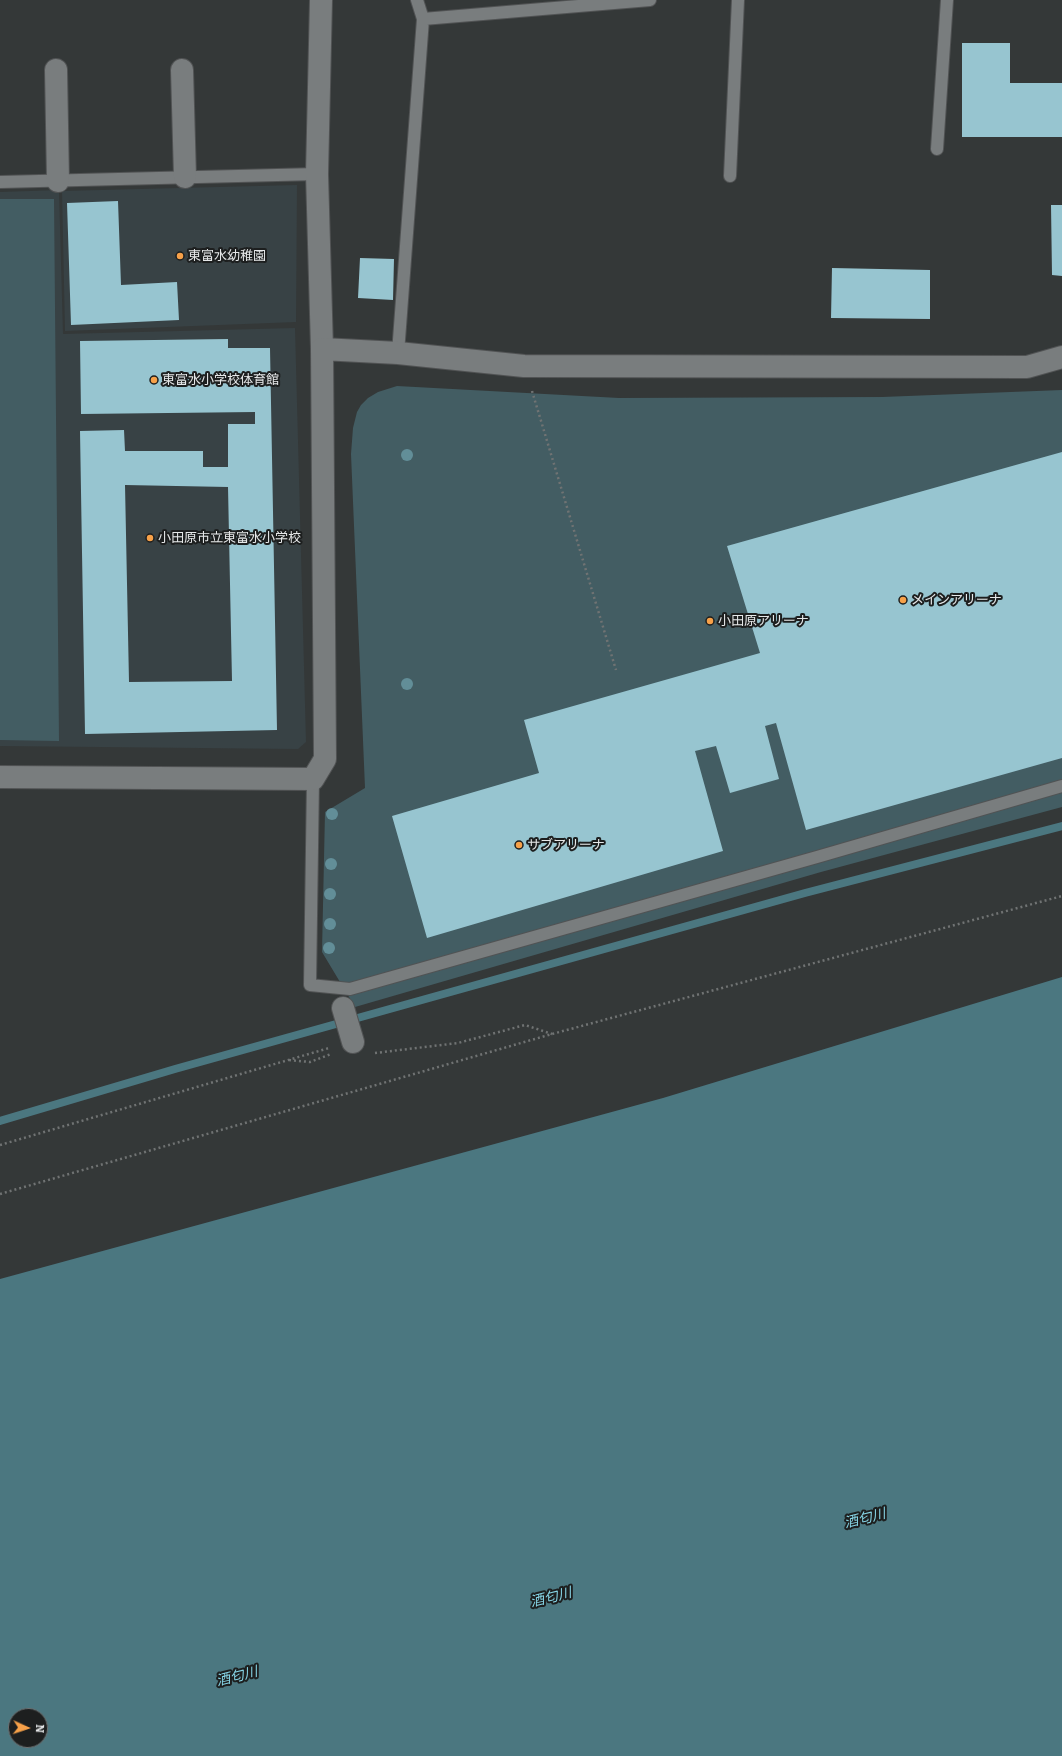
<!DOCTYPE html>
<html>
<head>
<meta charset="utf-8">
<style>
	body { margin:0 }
	#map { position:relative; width:1062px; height:1756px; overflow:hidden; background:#343838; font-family:Bitter,serif }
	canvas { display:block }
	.north { position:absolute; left:8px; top:1708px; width:40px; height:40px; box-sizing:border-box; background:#1d1f1f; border:1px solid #6d6f70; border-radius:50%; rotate:93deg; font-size:11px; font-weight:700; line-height:16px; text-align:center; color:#e6e8e9 }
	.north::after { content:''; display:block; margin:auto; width:14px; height:18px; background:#f7a149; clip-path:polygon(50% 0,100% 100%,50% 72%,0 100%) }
</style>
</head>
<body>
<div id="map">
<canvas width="1062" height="1756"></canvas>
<div class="north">N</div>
</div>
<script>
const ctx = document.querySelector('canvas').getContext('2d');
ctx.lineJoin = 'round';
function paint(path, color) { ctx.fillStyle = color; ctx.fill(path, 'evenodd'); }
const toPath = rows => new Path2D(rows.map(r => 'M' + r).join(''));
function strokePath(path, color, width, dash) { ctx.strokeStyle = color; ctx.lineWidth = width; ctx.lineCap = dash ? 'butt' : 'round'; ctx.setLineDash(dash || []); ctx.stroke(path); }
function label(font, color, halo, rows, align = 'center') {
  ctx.font = font + ' Bitter,"Noto Sans JP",serif'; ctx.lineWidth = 4; ctx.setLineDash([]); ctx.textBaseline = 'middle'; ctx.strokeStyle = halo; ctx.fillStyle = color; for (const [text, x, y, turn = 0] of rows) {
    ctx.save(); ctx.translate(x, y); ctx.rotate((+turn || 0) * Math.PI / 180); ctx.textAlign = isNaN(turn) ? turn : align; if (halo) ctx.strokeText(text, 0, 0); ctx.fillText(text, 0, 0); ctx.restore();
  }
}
const built = toPath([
	[297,185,296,322,65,331,62,191],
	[59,190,63,334,295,328,306,742,298,749,0,746,0,192]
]);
const green = toPath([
	[0,199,54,199,59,741,0,740],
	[397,386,619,398,882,397,1062,390,1062,807,821,872,355,1007,322,952,325,812,365,788,351,454,353,428,357,412,361,405,368,398,378,392]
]);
const water = toPath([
	[1062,977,1062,1756,0,1756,0,1279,663,1098],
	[16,1716,40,1716,40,1740,16,1740]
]);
const stream = toPath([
	[0,1121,175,1069,805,893,1062,826]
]);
const building = toPath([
	[962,43,1010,43,1010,83,1062,83,1062,137,962,137],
	[118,201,121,285,177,282,179,320,71,325,67,203],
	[1051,205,1062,205,1062,276,1052,275],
	[360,258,394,259,393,300,358,298],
	[832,268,930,270,930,319,831,318],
	[228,339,228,348,270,348,277,730,85,734,80,431,124,430,125,451,203,451,203,467,228,467,228,424,255,424,255,412,81,414,80,341],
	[125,485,228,487,232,681,129,682],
	[1062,452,1062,758,806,830,776,723,765,726,779,779,730,793,716,746,695,751,723,851,427,938,392,816,539,773,524,720,760,653,727,546]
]);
const path = toPath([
	[532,391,616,670],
	[375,1053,458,1043,525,1025,552,1034],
	[289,1060,310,1062,331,1054],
	[0,1145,329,1048],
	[0,1194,552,1034,1062,896]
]);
const lane = toPath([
	[423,19,650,0],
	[937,149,947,0],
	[730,176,738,0],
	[0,182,317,174],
	[398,353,423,19,417,0],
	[313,779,310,985,350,989,817,857,1062,786]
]);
const street = toPath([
	[321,0,317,174,322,349],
	[56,70,58,181],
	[182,70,185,177],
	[343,1008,353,1042]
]);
const secondary = toPath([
	[0,777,313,779,325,759,322,349,398,353,524,366,1027,367,1062,357]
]);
const trees = [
	[407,455],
	[407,684],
	[332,814],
	[331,864],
	[330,894],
	[330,924],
	[329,948]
];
const markers = [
	[180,256,4,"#f7a149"],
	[154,380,4,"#f7a149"],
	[150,538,4,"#f7a149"],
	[903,600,4,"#f7a149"],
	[710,621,4,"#f7a149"],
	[519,845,4,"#f7a149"]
];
const poiNames = [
	["東富水幼稚園",188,256],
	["東富水小学校体育館",162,380],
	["小田原市立東富水小学校",158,538],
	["メインアリーナ",911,600],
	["小田原アリーナ",718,621],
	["サブアリーナ",527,845]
];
const waterNames = [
	["酒匂川",865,1519,-14],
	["酒匂川",551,1598,-14],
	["酒匂川",237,1677,-14]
];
paint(built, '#384245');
paint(green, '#435d63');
paint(water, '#4b7780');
strokePath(stream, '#4b7780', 8);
paint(building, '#97c5d0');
strokePath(lane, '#515354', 14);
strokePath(street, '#515354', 24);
strokePath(secondary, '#515354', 24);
strokePath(path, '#707373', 2.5, [2, 3]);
strokePath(lane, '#797d7e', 12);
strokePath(street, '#797d7e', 22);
strokePath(secondary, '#797d7e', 22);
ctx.fillStyle = '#628e98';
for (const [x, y] of trees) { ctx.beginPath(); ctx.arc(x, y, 6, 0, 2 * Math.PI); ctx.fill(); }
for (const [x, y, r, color] of markers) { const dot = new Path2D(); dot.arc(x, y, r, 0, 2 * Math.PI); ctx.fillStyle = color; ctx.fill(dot); strokePath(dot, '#1d1f1f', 1.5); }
label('13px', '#e6e8e9', '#1d1f1f', poiNames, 'left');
label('italic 14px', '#86d4e5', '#1d1f1f', waterNames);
</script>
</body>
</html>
